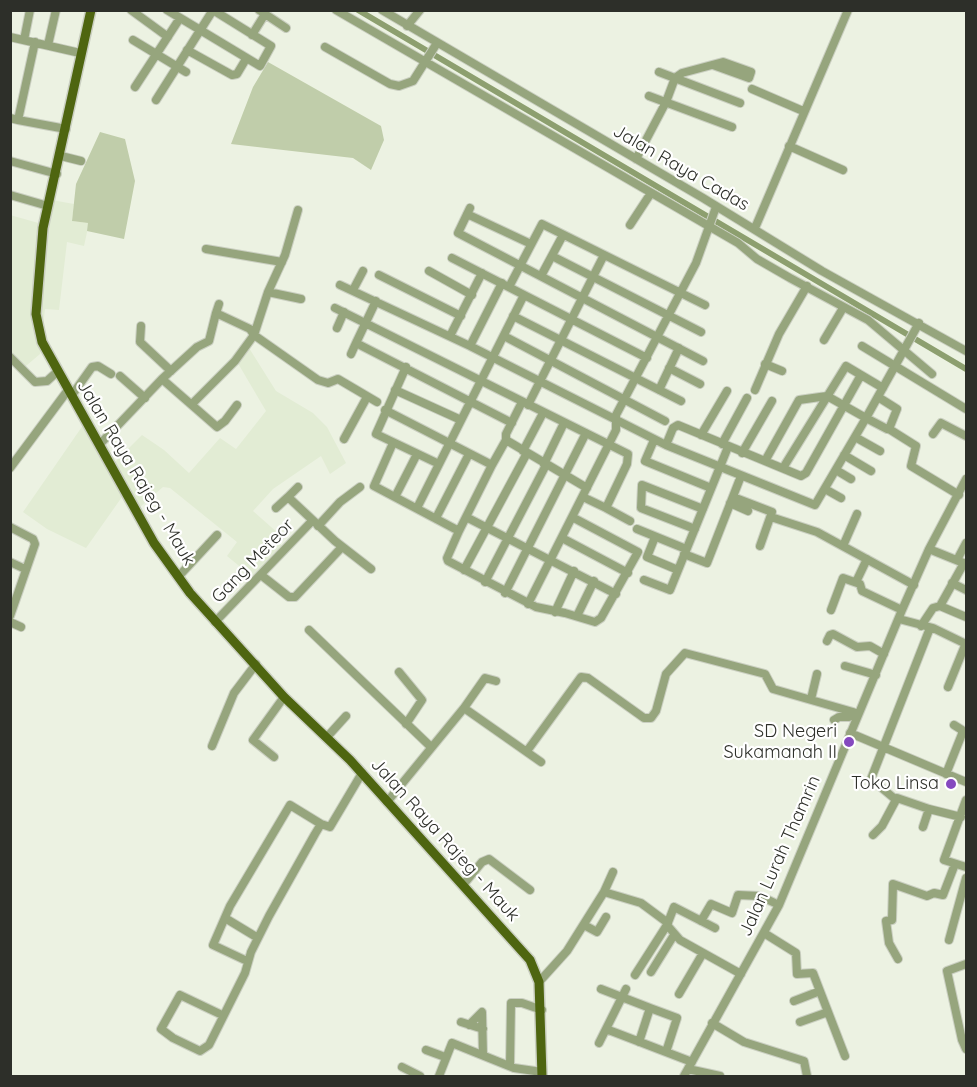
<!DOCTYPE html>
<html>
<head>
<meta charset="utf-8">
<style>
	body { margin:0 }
	#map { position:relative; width:977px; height:1087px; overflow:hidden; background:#ecf2e2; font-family:Quicksand,sans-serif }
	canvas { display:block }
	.frame { position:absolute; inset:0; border:12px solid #2d2f29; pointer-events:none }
</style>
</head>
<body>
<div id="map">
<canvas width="977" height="1087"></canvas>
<div class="frame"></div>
</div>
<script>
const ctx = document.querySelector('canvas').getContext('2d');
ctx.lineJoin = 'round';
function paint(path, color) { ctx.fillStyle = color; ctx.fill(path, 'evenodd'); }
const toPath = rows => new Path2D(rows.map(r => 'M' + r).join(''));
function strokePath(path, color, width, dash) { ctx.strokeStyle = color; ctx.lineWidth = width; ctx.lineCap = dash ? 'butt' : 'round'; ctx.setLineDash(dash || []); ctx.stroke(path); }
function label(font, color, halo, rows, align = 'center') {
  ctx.font = font + ' Quicksand,sans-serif'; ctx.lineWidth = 4.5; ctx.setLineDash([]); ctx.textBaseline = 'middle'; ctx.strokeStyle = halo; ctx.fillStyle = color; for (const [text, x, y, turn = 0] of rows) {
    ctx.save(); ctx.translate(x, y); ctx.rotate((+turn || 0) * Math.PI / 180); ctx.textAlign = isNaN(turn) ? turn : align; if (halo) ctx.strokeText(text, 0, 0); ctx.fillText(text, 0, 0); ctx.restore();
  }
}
const built = toPath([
	[46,199,74,204,72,221,89,223,84,246,67,242,59,310,45,309,40,354,20,371,11,362,10,215,42,224],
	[249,348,276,391,313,413,327,427,346,463,330,474,321,456,273,489,253,511,279,534,275,540,284,547,255,579,227,556,237,542,170,488,163,487,140,507,129,487,86,548,47,529,23,512,88,418,115,462,142,435,164,450,189,473,220,438,236,449,266,411,236,360]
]);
const green = toPath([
	[268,62,381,126,384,140,371,170,353,158,231,144,253,87],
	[100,132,125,139,135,181,124,239,87,231,88,223,72,221,76,184]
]);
const canal = toPath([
	[358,10,966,369]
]);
const minor = toPath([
	[131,10,168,37],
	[167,10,260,66,271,46,213,10],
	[259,10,286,28],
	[336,10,738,243,757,259,790,278,868,320,932,374],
	[382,10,703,198,822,271,966,351],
	[407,26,420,10],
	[252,35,265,14],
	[10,37,80,53],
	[24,40,30,10],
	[133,40,186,72],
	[48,45,56,10],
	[325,47,390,84,399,86,413,81,437,43],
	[187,50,232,75,237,74,246,59],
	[659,72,740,103],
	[135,87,180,18],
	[752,89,803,111],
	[649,96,732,127],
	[156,100,213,10],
	[10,118,18,120,35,42],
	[18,120,66,129],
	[789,146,843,170],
	[61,156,81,161],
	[636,159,666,102,675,78,682,73,723,62,751,72,749,78,713,65],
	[10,161,57,174],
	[10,195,48,206],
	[470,208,458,233,703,361],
	[467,214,531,244],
	[630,225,651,193],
	[755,228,848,10],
	[206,249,282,262],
	[552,256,701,332],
	[452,258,647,358],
	[429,271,472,295],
	[379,275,461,316],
	[541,276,563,235],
	[340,285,470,346,666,445,673,428,678,425,801,476,806,473,861,375],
	[509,287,542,224,705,305],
	[353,290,363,271],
	[268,292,301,299],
	[376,301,356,343,512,423],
	[219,304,216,313,250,329,254,335],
	[335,308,628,454,627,464,606,508,583,497],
	[513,316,681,401],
	[141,326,140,342,171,371],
	[337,328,344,312],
	[254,335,268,292,285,255,298,210],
	[450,336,482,273],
	[504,336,665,421],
	[824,340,843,308],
	[470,346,502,283],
	[862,346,966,409],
	[351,354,356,343],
	[10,357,35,382,47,381,58,371],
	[765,364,782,371],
	[406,367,376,434,439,464],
	[669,368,700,384],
	[120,376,145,398],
	[162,379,217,427,225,421,237,405],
	[395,390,461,420],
	[659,390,679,348],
	[755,390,779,334,807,286],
	[72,395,92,367,98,366,111,374],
	[878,397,897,409,889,429,916,446,911,466,959,495],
	[522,402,506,434,506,440,587,488],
	[192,404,235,361,254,335,318,380,328,383,338,379,377,402],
	[528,405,604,255],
	[385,410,492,465,459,531,447,558,448,561,536,607,565,613,595,622,601,618,638,552,572,517],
	[933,434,941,423,966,436],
	[701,435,727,391],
	[855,437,880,451],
	[344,439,367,397],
	[654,440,645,461,711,488],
	[393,443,374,486,459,531],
	[100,444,162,379,197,347,209,341,216,313],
	[722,444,747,398],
	[666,445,815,505,866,418,887,429],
	[523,451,543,413],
	[742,453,772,401],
	[844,455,871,471],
	[765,461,799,400,827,396,866,418,919,323],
	[544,464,564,423],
	[492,465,506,440],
	[10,468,68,390],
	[783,468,846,366,883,388],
	[836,470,851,479],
	[825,489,841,498],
	[288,497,298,487],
	[395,497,417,454],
	[733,497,772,512,760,546],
	[730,503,748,511],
	[276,508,288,497,335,541,371,569],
	[417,508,524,295],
	[606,508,630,521],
	[466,517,616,594],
	[436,518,469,454],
	[774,518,817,532,914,585],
	[318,526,340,502,360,487],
	[10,527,33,539,35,544,10,616],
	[637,529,686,549],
	[695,529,641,508,642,485,703,509],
	[655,537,647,557,678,570],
	[562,538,628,573],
	[843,546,857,514],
	[929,549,966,564],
	[684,554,707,563,741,476],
	[957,560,966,543],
	[10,562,25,569],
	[464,570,527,453],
	[261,575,289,597,295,597,342,547],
	[178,577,217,535],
	[644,580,670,590,728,447],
	[485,582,546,465],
	[856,582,867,559],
	[952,583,966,590],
	[505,593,586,433],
	[528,604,616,430,616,415,696,263,716,207],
	[940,606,964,563],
	[831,610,843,578,860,584,862,591,902,610],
	[555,612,574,571],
	[577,616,594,581],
	[899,619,933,628,966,644],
	[10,622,21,627],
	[215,622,312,521],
	[921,626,933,608,940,606,966,617],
	[309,630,431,747],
	[827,641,830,635,833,634,857,647,870,646,884,654],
	[845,666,876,675],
	[399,672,422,700,406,724],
	[948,687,966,643],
	[811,699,817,674],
	[464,708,485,678,496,681],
	[834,720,839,717,849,717,855,713],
	[850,733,966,782],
	[327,737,346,716],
	[212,746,234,693,256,664],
	[527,751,581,677,588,678,644,718,651,718,656,711,666,674,685,653,765,674,773,689,853,712],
	[274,757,253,740,284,697],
	[946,774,962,734,962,730,954,725],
	[895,799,871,779,930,628],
	[966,800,944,860,966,867],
	[387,802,464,708,541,762],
	[923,827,929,809,961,817],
	[873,835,882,826,897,798,929,809],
	[463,885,482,862,489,859,530,890],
	[604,892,641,903,668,923],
	[225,918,258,938],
	[701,921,711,904,732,913,738,895,760,896,779,905],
	[584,925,597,932,606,917],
	[667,925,680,940,741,974],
	[764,933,796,953,797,974,813,973,845,1056],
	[949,940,966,878],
	[898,959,889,943,886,921,892,920,893,884,927,896,934,893,943,895,955,864],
	[247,961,213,945,230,906,290,805,321,824],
	[966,964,947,971,962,1040,966,1049],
	[651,972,674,935],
	[635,975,667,925,674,907,715,928],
	[539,982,567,951,604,892,613,872],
	[601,989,650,1008,639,1042],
	[679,994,703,953],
	[794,1001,820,991],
	[650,1008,677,1018,666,1052],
	[222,1015,180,995,161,1029,173,1038,200,1051,209,1045,245,973,251,952,269,916,315,834,321,824,330,827,362,773],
	[461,1022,483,1029],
	[800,1022,828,1012],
	[712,1023,744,1042,804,1061,807,1076],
	[469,1025,482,1012,483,1055],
	[606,1029,692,1062],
	[599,1043,626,989],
	[426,1050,445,1057],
	[510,1066,511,1003,522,1003,542,1010],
	[402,1067,420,1076],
	[688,1069,720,1076],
	[439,1076,452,1043,514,1068,542,1072],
	[684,1076,779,905,902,610,929,549,966,479]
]);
const major = toPath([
	[91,10,43,228,36,314,42,342,154,543,190,593,284,697,350,760,530,960,539,982,542,1076]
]);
const markers = [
	[849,742,6,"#8549bf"],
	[951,784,6,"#8549bf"]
];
const streetNames = [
	["Jalan Raya Cadas",681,168,30],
	["Jalan Raya Rajeg - Mauk",136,473,59],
	["Gang Meteor",253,561,-46],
	["Jalan Raya Rajeg - Mauk",445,840,48],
	["Jalan Lurah Thamrin",780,856,-66]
];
const poiNames = [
	["SD Negeri",837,732],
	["Sukamanah II",837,753],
	["Toko Linsa",939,784]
];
paint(built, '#e2ecd4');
paint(green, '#c0cdaa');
strokePath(canal, '#8d9f6f', 6);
strokePath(minor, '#cacfc1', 10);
strokePath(major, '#cacfc1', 12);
strokePath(minor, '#96a57d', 8);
strokePath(major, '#4e6510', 9);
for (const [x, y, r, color] of markers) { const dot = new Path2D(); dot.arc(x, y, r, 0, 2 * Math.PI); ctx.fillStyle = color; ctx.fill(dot); strokePath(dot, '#fff', 2); }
label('18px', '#2d2f29', '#fff', streetNames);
label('18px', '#2d2f29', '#fff', poiNames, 'right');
</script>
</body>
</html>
